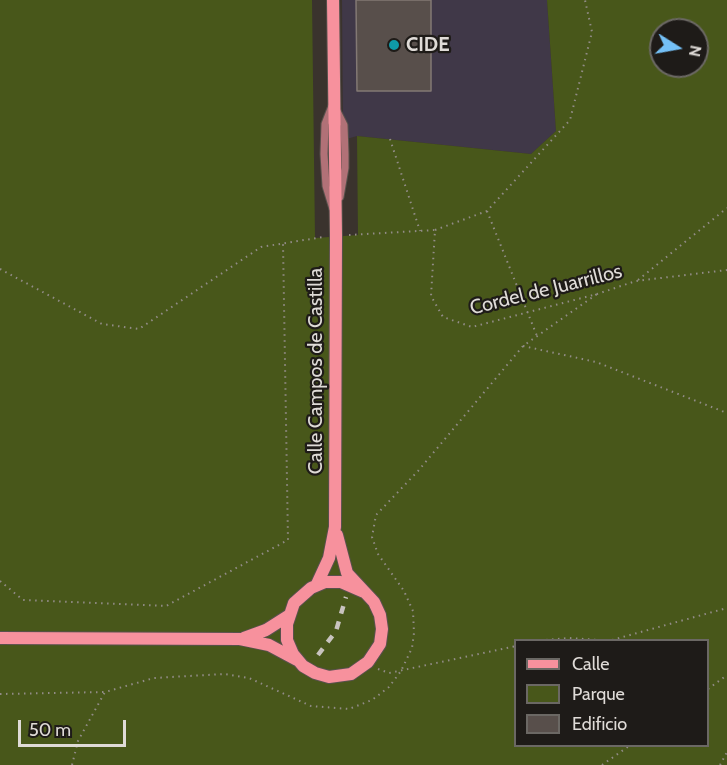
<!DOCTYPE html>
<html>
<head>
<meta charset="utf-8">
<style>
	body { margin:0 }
	#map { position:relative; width:727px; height:765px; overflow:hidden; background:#3a332d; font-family:Cabin,sans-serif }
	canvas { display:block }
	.legend { position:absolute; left:514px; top:639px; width:195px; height:108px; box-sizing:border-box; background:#1e1b18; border:2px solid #6b6864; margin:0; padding:8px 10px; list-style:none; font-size:18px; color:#dfdbd7 }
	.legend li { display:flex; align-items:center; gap:12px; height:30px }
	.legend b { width:30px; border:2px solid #6b6864 }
	.north { position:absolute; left:649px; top:18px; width:60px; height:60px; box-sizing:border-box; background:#1e1b18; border:2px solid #6b6864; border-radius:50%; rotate:101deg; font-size:16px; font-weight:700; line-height:24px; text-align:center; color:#dfdbd7 }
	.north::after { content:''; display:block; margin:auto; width:21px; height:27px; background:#74c0f6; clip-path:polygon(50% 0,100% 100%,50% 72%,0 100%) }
	.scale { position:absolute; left:18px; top:720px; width:108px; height:27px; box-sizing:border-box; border:3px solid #dfdbd7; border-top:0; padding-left:8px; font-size:18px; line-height:21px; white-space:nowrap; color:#dfdbd7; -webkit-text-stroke:4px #1e1b18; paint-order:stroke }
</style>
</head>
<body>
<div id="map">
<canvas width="727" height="765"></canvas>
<ul class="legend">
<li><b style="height:8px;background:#f7919d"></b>Calle</li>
<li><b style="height:16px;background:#48571a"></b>Parque</li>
<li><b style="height:16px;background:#584f4b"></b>Edificio</li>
</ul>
<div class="north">N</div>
<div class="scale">50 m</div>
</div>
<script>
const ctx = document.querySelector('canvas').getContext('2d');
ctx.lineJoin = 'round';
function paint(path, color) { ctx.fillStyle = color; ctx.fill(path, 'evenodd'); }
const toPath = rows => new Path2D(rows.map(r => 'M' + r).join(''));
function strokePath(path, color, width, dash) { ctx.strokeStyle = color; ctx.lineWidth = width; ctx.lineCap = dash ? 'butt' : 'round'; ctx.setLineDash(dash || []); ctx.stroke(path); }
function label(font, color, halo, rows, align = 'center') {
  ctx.font = font + ' Cabin,sans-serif'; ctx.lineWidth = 4.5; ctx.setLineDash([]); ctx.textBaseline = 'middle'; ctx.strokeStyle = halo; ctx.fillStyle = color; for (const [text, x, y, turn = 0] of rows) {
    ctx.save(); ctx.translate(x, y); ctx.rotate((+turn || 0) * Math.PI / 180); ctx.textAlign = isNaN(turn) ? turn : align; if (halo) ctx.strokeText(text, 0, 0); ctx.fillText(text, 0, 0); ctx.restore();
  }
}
const industrial = toPath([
	[342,0,547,0,556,131,531,154,357,136,343,140]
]);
const green = toPath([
	[0,0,312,0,315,238,358,235,357,136,531,154,556,131,547,0,727,0,727,765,0,765],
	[661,30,697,30,697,66,661,66],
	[516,640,708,640,708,746,516,746]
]);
const building = toPath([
	[356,0,431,0,431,91,357,91,356,0]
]);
const path = toPath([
	[390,139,420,231],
	[487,211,537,336],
	[435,230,487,211,570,120,592,32,585,0],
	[349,235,435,230,431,296,443,317,472,327,597,294,636,281,727,270],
	[0,269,102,324,139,329,261,247,323,237],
	[638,280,727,208],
	[523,346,596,362,727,413],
	[0,581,23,600,166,606,288,540,283,243],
	[546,640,569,638,599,640],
	[612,640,727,608],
	[378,669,389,673,516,646],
	[708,689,727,675],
	[0,694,105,692],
	[72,765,78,741,105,692,154,678,224,674,249,678,311,706,349,709,372,700,389,687,401,671,412,648,414,633,413,611,404,591,378,554,372,537,376,515,418,471,523,346,597,294],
	[602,765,629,746],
	[720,765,727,752]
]);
const service = toPath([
	[332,106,325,124,324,154,326,186,333,209],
	[336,109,344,125,345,154,345,168,340,197]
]);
const secondary = toPath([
	[337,535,347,573,374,602,380,615,382,629,380,644,368,662,351,674,329,677,315,673,303,666,293,654,287,640,287,624,294,603,311,588,325,582,341,582,364,592],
	[317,584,329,558,335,527,336,235,333,0],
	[0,638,240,639,269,645,297,660],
	[244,638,266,630,288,616]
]);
const rail = toPath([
	[318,655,336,631,346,597]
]);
const markers = [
	[394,45,6,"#0f9aa8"]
];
const poiNames = [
	["CIDE",406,45]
];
const streetNames = [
	["Cordel de Juarrillos",546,290,-14],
	["Calle Campos de Castilla",316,371,-90]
];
paint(industrial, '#403848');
paint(green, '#48571a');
paint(building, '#584f4b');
strokePath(building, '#837974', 1.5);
strokePath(service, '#58514c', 9);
strokePath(secondary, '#58514c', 14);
strokePath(path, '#928c87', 2, [1.5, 4.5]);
strokePath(service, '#b17177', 7);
strokePath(secondary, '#f7919d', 12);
strokePath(rail, '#c8c3bf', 4.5, [8, 8]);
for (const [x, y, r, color] of markers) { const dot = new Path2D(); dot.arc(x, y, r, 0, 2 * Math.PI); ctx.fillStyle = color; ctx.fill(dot); strokePath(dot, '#1e1b18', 2); }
label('bold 20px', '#dfdbd7', '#1e1b18', poiNames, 'left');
label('20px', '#dfdbd7', '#1e1b18', streetNames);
</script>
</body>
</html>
